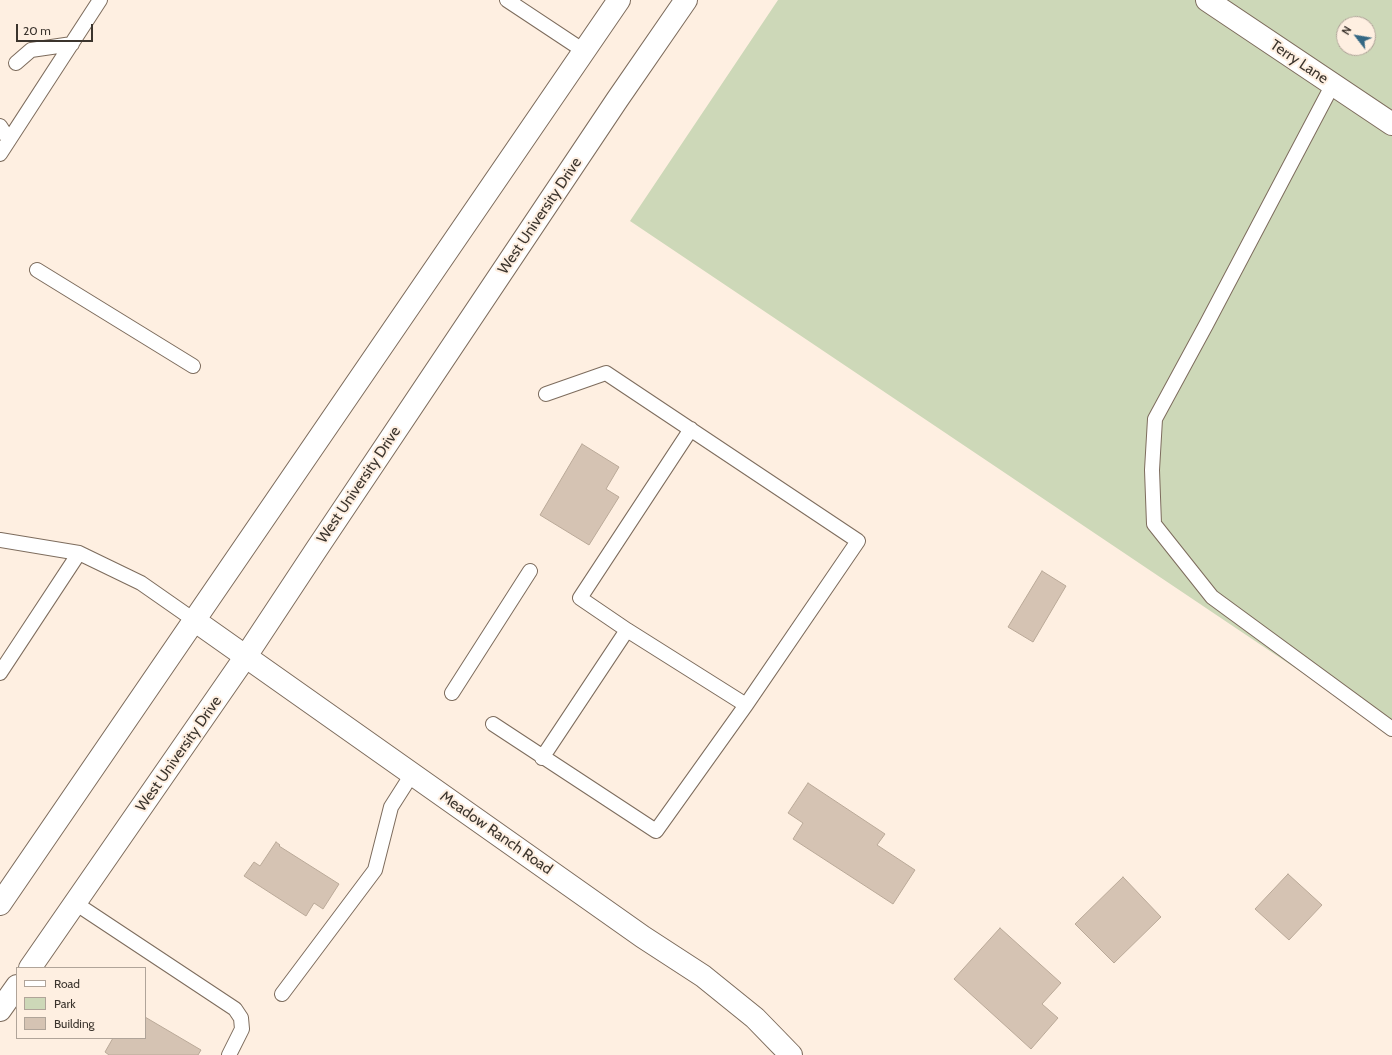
<!DOCTYPE html>
<html>
<head>
<meta charset="utf-8">
<style>
	body { margin:0 }
	#map { position:relative; width:1392px; height:1055px; overflow:hidden; background:#feefe1; font-family:Cabin,sans-serif }
	canvas { display:block }
	.legend { position:absolute; left:16px; top:967px; width:130px; height:72px; box-sizing:border-box; background:#feefe1; border:1px solid #b0a499; margin:0; padding:5px 7px; list-style:none; font-size:12px; color:#3b342d }
	.legend li { display:flex; align-items:center; gap:8px; height:20px }
	.legend b { width:20px; border:1px solid #b0a499 }
	.north { position:absolute; left:1336px; top:16px; width:40px; height:40px; box-sizing:border-box; background:#feefe1; border:1px solid #b0a499; border-radius:50%; rotate:301deg; font-size:11px; font-weight:700; line-height:16px; text-align:center; color:#3b342d }
	.north::after { content:''; display:block; margin:auto; width:14px; height:18px; background:#336783; clip-path:polygon(50% 0,100% 100%,50% 72%,0 100%) }
	.scale { position:absolute; left:16px; top:24px; width:77px; height:18px; box-sizing:border-box; border:2px solid #3b342d; border-top:0; padding-left:5px; font-size:12px; line-height:14px; white-space:nowrap; color:#3b342d; -webkit-text-stroke:3px #feefe1; paint-order:stroke }
</style>
</head>
<body>
<div id="map">
<canvas width="1392" height="1055"></canvas>
<ul class="legend">
<li><b style="height:5px;background:#fff"></b>Road</li>
<li><b style="height:11px;background:#cdd8b8"></b>Park</li>
<li><b style="height:11px;background:#d5c3b3"></b>Building</li>
</ul>
<div class="north">N</div>
<div class="scale">20 m</div>
</div>
<script>
const ctx = document.querySelector('canvas').getContext('2d');
ctx.lineJoin = 'round';
function paint(path, color) { ctx.fillStyle = color; ctx.fill(path, 'evenodd'); }
const toPath = rows => new Path2D(rows.map(r => 'M' + r).join(''));
function strokePath(path, color, width, dash) { ctx.strokeStyle = color; ctx.lineWidth = width; ctx.lineCap = dash ? 'butt' : 'round'; ctx.setLineDash(dash || []); ctx.stroke(path); }
function label(font, color, halo, rows, align = 'center') {
  ctx.font = font + ' Cabin,sans-serif'; ctx.lineWidth = 4; ctx.setLineDash([]); ctx.textBaseline = 'middle'; ctx.strokeStyle = halo; ctx.fillStyle = color; for (const [text, x, y, turn = 0] of rows) {
    ctx.save(); ctx.translate(x, y); ctx.rotate((+turn || 0) * Math.PI / 180); ctx.textAlign = isNaN(turn) ? turn : align; if (halo) ctx.strokeText(text, 0, 0); ctx.fillText(text, 0, 0); ctx.restore();
  }
}
const green = toPath([
	[778,0,1392,0,1392,733,630,221],
	[1344,24,1368,24,1368,48,1344,48]
]);
const building = toPath([
	[582,444,619,467,606,489,619,497,589,545,540,515,582,444],
	[1042,571,1066,586,1033,642,1008,627,1042,571],
	[808,783,885,834,877,845,915,870,893,904,793,839,803,823,788,813,808,783],
	[276,842,280,845,279,846,339,884,323,909,314,903,306,916,244,876,254,862,260,866,276,842],
	[1288,874,1322,905,1289,940,1255,909,1288,874],
	[1123,877,1161,917,1114,963,1075,924,1123,877],
	[1000,928,1061,983,1042,1004,1058,1018,1031,1049,954,979,1000,928],
	[145,1017,201,1050,198,1055,109,1055,105,1052,113,1038,145,1038,145,1017]
]);
const lane = toPath([
	[507,0,584,51],
	[16,63,31,50,72,44],
	[1333,84,1206,325,1155,419,1152,470,1154,524,1212,597,1392,729],
	[0,126,9,140],
	[0,154,100,0],
	[37,270,193,366],
	[0,540,79,553,141,583,194,620],
	[627,630,580,598,691,429],
	[0,673,79,553],
	[452,693,530,571],
	[493,724,656,831,746,705,858,541,606,373,546,394],
	[542,758,627,630,746,705],
	[75,903,235,1009,241,1018,242,1029,229,1055],
	[282,994,375,870,391,807,412,774]
]);
const street = toPath([
	[1207,0,1392,124],
	[194,620,643,937,703,976,755,1018,791,1055]
]);
const highway = toPath([
	[0,904,619,0],
	[30,968,246,656,316,550,617,100,686,0],
	[0,1010,17,986]
]);
const streetNames = [
	["Terry Lane",1299,62,34],
	["West University Drive",540,216,-56],
	["West University Drive",359,485,-56],
	["West University Drive",179,754,-55],
	["Meadow Ranch Road",496,833,35]
];
paint(green, '#cdd8b8');
paint(building, '#d5c3b3');
strokePath(building, '#baa998', 1);
strokePath(lane, '#7d6c5d', 16);
strokePath(street, '#7d6c5d', 24);
strokePath(highway, '#7d6c5d', 24);
strokePath(lane, '#fff', 14);
strokePath(street, '#fff', 22);
strokePath(highway, '#fff', 22);
label('15px', '#3b342d', '#feefe1', streetNames);
</script>
</body>
</html>
